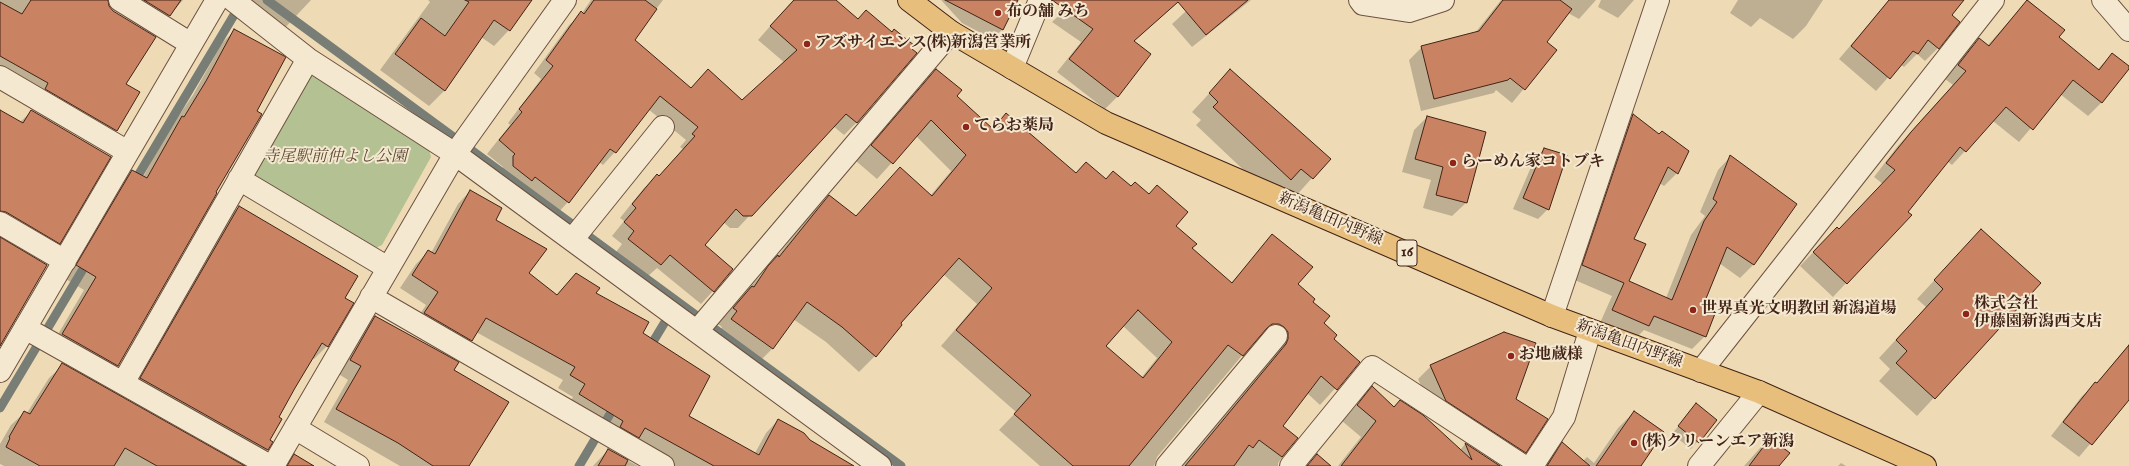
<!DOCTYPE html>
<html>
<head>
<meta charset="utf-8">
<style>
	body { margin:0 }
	canvas { display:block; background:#eedbb6 }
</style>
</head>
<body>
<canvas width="2129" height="466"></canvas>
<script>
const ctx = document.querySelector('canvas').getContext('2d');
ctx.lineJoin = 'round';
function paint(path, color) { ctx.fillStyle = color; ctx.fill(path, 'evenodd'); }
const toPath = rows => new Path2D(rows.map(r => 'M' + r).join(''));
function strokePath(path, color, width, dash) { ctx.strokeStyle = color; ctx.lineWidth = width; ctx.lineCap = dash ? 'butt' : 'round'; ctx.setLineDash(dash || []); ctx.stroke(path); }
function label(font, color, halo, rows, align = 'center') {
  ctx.font = font + ' "IM FELL English","Noto Serif JP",serif'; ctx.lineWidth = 4; ctx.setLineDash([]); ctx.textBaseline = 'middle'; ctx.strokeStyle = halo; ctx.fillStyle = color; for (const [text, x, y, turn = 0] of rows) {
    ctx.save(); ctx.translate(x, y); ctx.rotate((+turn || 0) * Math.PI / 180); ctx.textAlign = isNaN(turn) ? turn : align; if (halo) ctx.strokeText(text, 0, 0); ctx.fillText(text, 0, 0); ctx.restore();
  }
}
const green = toPath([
	[320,72,429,149,431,157,382,245,371,250,257,183,254,173,307,73]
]);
const shadow = toPath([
	[0,0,183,0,164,22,108,2,124,84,116,130,103,144,0,76],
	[242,0,311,0,282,31],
	[428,0,531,0,509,30,494,46,481,37,444,91,429,106,380,70,430,2],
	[591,0,663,0,633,40,691,89,742,102,785,63,758,40,793,0,834,0,857,20,866,11,857,122,844,135,833,126,738,228,730,228,723,222,704,245,713,291,701,304,657,268,647,277,616,252,622,244,612,236,624,221,620,218,644,188,657,176,658,177,683,149,680,147,686,140,648,109,615,152,603,165,599,162,568,202,556,215,522,189,519,193,501,179,501,170,503,167,487,154,510,125,508,123,541,79,534,73,569,25,582,13],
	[941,0,1002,0,1014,6,1002,30,992,39,962,23],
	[1076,0,1176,0,1178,2,1133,42,1118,96,1105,109,1057,72,1081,42,1052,22],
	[1198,0,1251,0,1192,47,1172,24],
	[1501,0,1596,0,1579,19,1568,13,1546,42,1556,50,1512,103,1496,90,1494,93,1421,111,1409,60,1422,47,1475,33],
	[1601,0,1634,0,1618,18,1598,7],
	[1738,0,1823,0,1806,26,1793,39,1760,18,1751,27,1730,13],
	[1889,0,1963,0,1951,15,1959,22,1938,48,1925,61,1917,54,1904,67,1900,64,1876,91,1839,59],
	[2028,0,2063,30,2058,37,2097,70,2112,54,2129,67,2101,103,2088,116,2060,94,2019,142,1993,121,1952,165,1947,161,1907,212,1910,215,1833,297,1800,266,1824,241,1839,230,1883,184,1874,177,1897,147,1953,85,1945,79,1966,52,1979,39,1987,46],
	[235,30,214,193,117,366,105,378,50,348,84,290,64,278,120,184,132,171,143,177,169,130,193,95,222,43],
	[936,70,955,96,991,129,1006,115,1075,174,1086,163,1105,180,1175,226,1191,249,1231,283,1272,236,1297,284,1311,302,1332,339,1359,362,1320,405,1307,393,1282,426,1297,438,1278,463,1278,466,1182,466,1270,361,1273,354,1268,342,1255,340,1157,457,1154,466,1040,466,999,430,1016,412,941,346,977,304,943,274,899,323,875,356,859,372,826,342,793,319,773,348,757,364,716,335,722,327,718,324,775,259,813,212,829,196,855,217,930,196,951,171,916,136,877,179,856,161],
	[1123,326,1157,358,1141,378,1105,346],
	[1230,71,1329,159,1295,197,1283,186,1272,197,1196,125,1201,120,1192,112],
	[0,111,20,122,32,111,59,243,46,256,0,229],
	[1633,116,1677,173,1664,186,1659,183,1633,239,1628,282,1666,298,1691,235,1705,216,1700,212,1718,170,1730,157,1796,204,1753,265,1740,278,1719,263,1702,306,1705,336,1692,349,1644,330,1635,339,1600,323,1612,296,1570,278,1620,129],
	[1427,117,1466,203,1452,216,1423,208,1431,180,1402,172,1414,130],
	[1544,149,1548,209,1538,219,1513,209,1534,160],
	[470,191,495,220,527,273,556,296,576,274,595,294,642,333,688,416,755,453,766,433,778,420,852,466,654,466,567,407,573,397,558,388,563,380,476,332,471,340,458,353,412,326,426,305,400,288,416,264,429,251,431,253,458,204],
	[239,207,344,299,327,346,314,359,312,358,275,411,269,440,271,442,267,450,254,463,128,392,225,220],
	[1964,248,2040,283,1917,416,1879,381,1890,369,1879,358,1926,307,1917,299],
	[375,317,453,370,468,466,400,466,324,422,348,380,337,373,362,330],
	[2129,344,2129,398,2079,457,2051,436,2082,396,2096,384],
	[63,365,242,466,4,466,0,464,0,444,11,425,25,412,27,413,49,378],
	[1431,366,1515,399,1525,452,1512,465,1433,414,1418,379],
	[1372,388,1394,408,1460,450,1465,444,1500,466,1338,466,1361,437,1342,421],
	[1696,404,1716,420,1691,449,1672,434],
	[1634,412,1639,466,1542,466,1563,444,1583,461,1587,457,1594,463,1618,428],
	[1769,438,1788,453,1778,466,1744,466],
	[608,450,638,466,593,466],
	[1841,463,1846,466,1838,466]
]);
const stream = toPath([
	[267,0,901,466],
	[133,184,240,5],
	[648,350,671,312],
	[0,408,89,259],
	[579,466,616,404]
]);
const building = toPath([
	[31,0,108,0,109,6,113,11,156,37,126,84,140,92,117,131,45,89,48,83,0,56,0,2,22,14,31,0],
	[144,0,181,0,170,16,144,0],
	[465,0,532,0,510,31,494,20,445,91,395,54,421,18,445,36,469,2,465,0],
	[594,0,645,0,657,9,635,40,691,88,708,69,742,100,797,50,770,26,794,0,836,0,858,19,866,10,892,32,894,29,915,46,912,49,917,53,857,123,846,114,752,216,743,216,736,209,705,245,733,269,714,292,670,255,661,265,628,239,634,231,624,222,636,208,632,204,657,174,659,176,695,136,692,134,698,127,660,96,616,153,610,149,569,203,535,177,532,181,513,166,513,156,515,154,499,140,522,112,519,109,553,66,546,60,581,11,584,14,594,0],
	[945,0,1018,0,1003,30,945,0],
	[1052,0,1248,0,1206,35,1178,2,1134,41,1151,54,1118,97,1069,59,1093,29,1052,0],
	[1503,0,1560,0,1572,9,1547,42,1557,50,1525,90,1510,78,1508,80,1434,99,1421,46,1479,31,1503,0],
	[1889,0,1964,0,1952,15,1960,22,1939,49,1928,40,1918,54,1913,51,1890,79,1851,46,1889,0],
	[2027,0,2065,30,2059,37,2099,70,2112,53,2129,66,2129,69,2102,103,2073,80,2033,130,2006,107,1966,152,1960,147,1908,212,1912,215,1847,284,1813,252,1837,227,1839,229,1895,170,1886,163,1911,132,1966,71,1958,65,1979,38,1989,46,2027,0],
	[234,29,286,57,257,111,262,114,216,192,217,193,118,366,62,334,96,277,76,265,132,170,147,178,182,116,184,117,206,81,234,29],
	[936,69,962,90,957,96,993,129,1006,113,1076,173,1086,162,1106,179,1113,171,1131,186,1135,182,1149,194,1157,185,1188,212,1176,226,1197,244,1192,248,1232,283,1272,234,1313,267,1298,284,1315,299,1313,302,1330,316,1324,323,1337,335,1334,339,1360,362,1337,390,1321,376,1283,426,1298,438,1282,457,1259,440,1253,448,1249,445,1234,466,1185,466,1286,344,1288,339,1288,332,1284,327,1279,324,1272,324,1267,328,1243,356,1228,345,1129,466,1073,466,1014,414,1031,395,956,330,992,288,959,258,901,323,902,325,876,357,842,327,807,302,773,349,731,319,737,311,733,308,752,286,754,287,768,266,778,255,779,257,829,195,856,216,900,167,932,196,966,155,931,120,893,164,871,145,936,69],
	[1138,310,1172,342,1143,378,1106,346,1138,310],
	[1230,69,1331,159,1313,179,1301,169,1291,180,1213,107,1218,102,1209,93,1230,69],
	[0,110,23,123,31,110,111,157,60,244,6,212,0,211,0,110],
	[1633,114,1659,134,1662,131,1689,151,1678,174,1668,167,1634,239,1646,244,1629,281,1672,300,1704,221,1717,202,1713,199,1730,155,1797,204,1754,265,1727,247,1703,306,1716,311,1706,337,1654,316,1649,326,1612,310,1624,283,1582,265,1633,114],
	[1427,116,1486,132,1467,203,1436,195,1443,167,1415,159,1427,116],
	[1544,148,1567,155,1549,210,1523,198,1544,148],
	[470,190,502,208,496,220,547,249,529,273,557,295,576,273,600,288,596,293,649,322,643,333,710,376,689,416,759,455,778,419,804,433,810,440,854,466,714,466,645,428,639,438,620,427,623,421,579,394,585,384,570,375,575,367,486,318,472,341,424,313,438,292,412,275,428,250,435,254,470,190],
	[239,206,358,276,345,298,354,303,328,347,322,343,295,388,279,417,282,419,270,440,273,442,268,450,140,378,239,206],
	[1981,229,2041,283,1935,399,1896,363,1907,351,1896,340,1943,289,1934,280,1981,229],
	[0,237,47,265,0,346,0,237],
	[375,316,459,362,454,370,509,402,469,466,433,466,398,443,336,409,361,366,350,360,375,316],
	[1504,332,1536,343,1516,399,1548,419,1526,453,1446,401,1430,365,1504,332],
	[2129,345,2129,400,2092,445,2063,422,2095,382,2097,383,2129,345],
	[62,363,245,466,157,466,125,448,114,466,40,466,6,447,10,438,9,437,24,411,30,414,62,363],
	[1372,386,1394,407,1400,400,1423,415,1472,460,1465,443,1500,466,1341,466,1376,421,1357,405,1372,386],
	[1696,403,1717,420,1699,443,1678,426,1696,403],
	[1634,411,1664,432,1641,466,1596,466,1634,411],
	[1770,438,1790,453,1779,466,1749,466,1770,438],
	[1562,442,1590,466,1547,466,1562,442],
	[608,449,628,460,625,466,598,466,608,449],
	[294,454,314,466,287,466,294,454],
	[1317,454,1331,466,1307,466,1317,454]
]);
const minor = toPath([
	[120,0,191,44],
	[233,0,308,59,455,154,880,466],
	[1360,0,1363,4,1409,11,1443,0],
	[2103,0,2129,30],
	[1012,68,1040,0],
	[0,77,128,152],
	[239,179,388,268],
	[0,223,65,261],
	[572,240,663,127],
	[371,297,663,466],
	[1552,316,1658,0],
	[25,328,270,466],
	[697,331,951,32],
	[0,371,217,0],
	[1701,371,1993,0],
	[123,383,308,59],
	[295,428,358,466],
	[273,466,455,154,565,0],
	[1167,466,1276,336],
	[1291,466,1372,367,1523,466],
	[1532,466,1564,417,1590,331],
	[1699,466,1759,392]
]);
const major = toPath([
	[909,0,951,32,1106,123,1552,316,1759,392,1925,466]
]);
const markers = [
	[998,13,4,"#8f2418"],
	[807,44,4,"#8f2418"],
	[966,127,4,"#8f2418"],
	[1453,163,4,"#8f2418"],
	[1693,310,4,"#8f2418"],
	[1966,314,4,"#8f2418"],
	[1511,356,4,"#8f2418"],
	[1634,443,4,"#8f2418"]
];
const shields = [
	[1407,253,20]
];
const shieldNames = [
	["16",1407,253]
];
const poiNames = [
	["布の舗 みち",1006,13],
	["アズサイエンス(株)新潟営業所",815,44],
	["てらお薬局",974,127],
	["らーめん家コトブキ",1461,163],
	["株式会社",1974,305],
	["伊藤園新潟西支店",1974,323],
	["世界真光文明教団 新潟道場",1701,310],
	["お地蔵様",1519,356],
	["(株)クリーンエア新潟",1642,443]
];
const parkNames = [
	["寺尾駅前仲よし公園",335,158]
];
const streetNames = [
	["新潟亀田内野線",1330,220,23],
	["新潟亀田内野線",1629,345,20]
];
paint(green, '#b4c192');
paint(shadow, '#0003');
strokePath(stream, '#787d76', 9);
paint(building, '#ca8362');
strokePath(building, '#422317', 1);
strokePath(minor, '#6d513f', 24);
strokePath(major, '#422317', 24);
strokePath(minor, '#f4e8d0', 22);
strokePath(major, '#e7be7b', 22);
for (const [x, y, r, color] of markers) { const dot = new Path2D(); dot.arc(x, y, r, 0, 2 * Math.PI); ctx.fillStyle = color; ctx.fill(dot); strokePath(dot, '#f4e8d0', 1.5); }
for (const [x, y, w] of shields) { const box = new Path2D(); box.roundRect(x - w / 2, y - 13, w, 26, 3); ctx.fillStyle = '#f4e8d0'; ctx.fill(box); strokePath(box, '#422317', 1); }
label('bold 15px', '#422317', null, shieldNames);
label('bold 16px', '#422317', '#f4e8d0', poiNames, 'left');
label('italic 16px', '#5e4a36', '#f4e8d0', parkNames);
label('16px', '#422317', '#f4e8d0', streetNames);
</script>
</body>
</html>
